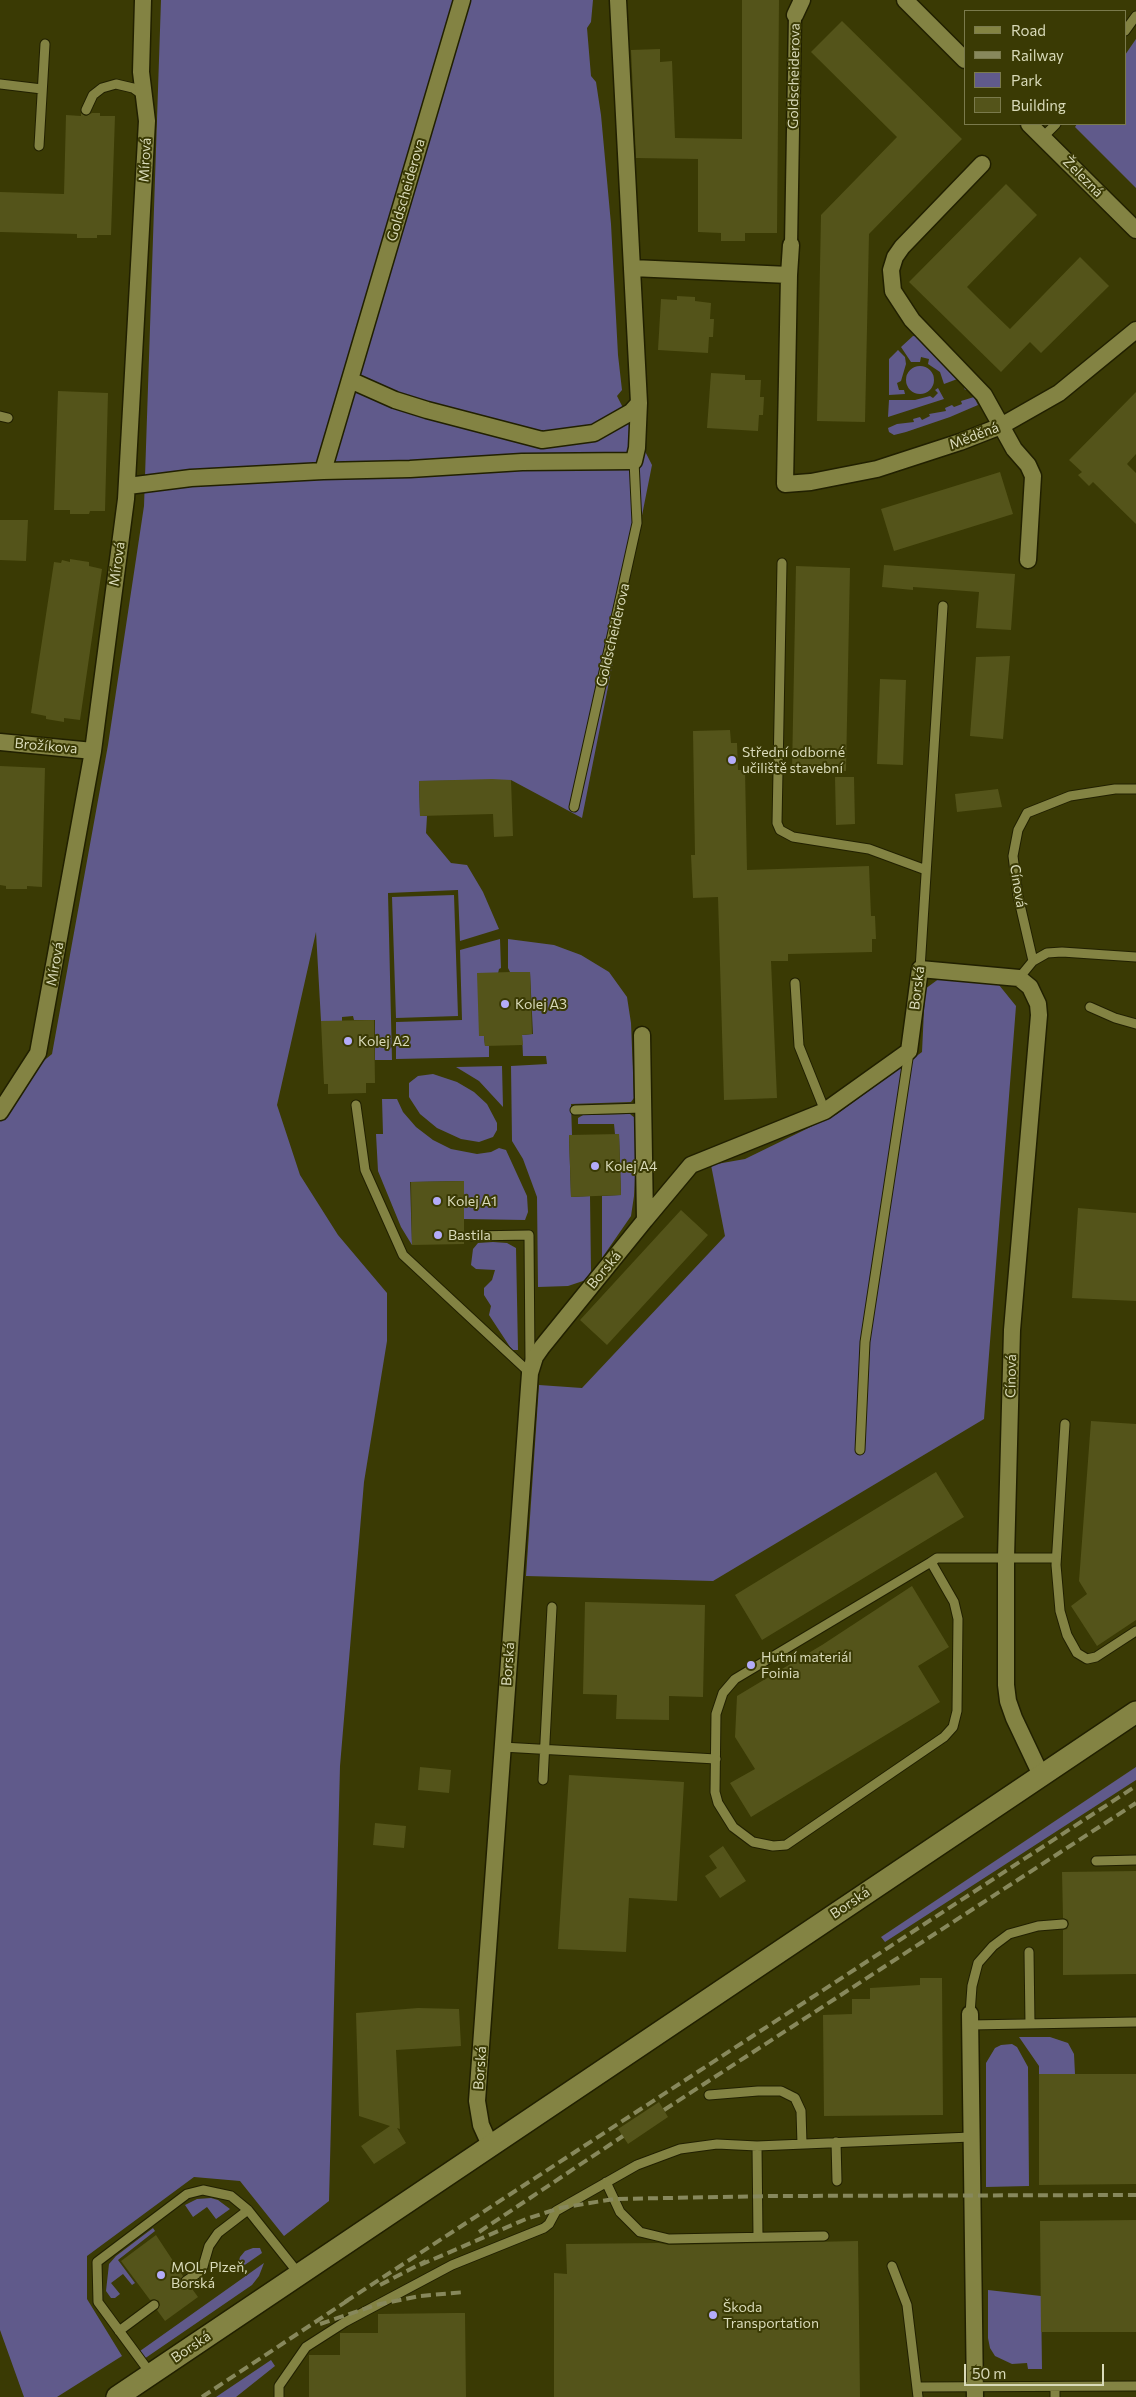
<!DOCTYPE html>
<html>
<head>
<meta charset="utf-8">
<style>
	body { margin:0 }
	#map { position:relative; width:1136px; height:2397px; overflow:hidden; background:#3a3a04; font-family:Commissioner,sans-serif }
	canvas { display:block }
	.legend { position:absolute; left:964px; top:10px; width:162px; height:115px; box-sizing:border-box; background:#3a3a04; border:1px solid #7a7a4c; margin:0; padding:6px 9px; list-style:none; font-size:15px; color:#d9dab9 }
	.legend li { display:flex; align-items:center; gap:10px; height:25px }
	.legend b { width:25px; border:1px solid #7a7a4c }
	.scale { position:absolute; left:964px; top:2364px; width:140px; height:22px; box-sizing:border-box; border:2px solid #d9dab9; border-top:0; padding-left:6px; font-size:15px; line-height:18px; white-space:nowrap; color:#d9dab9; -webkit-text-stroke:4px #3a3a04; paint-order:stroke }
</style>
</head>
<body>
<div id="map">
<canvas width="1136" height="2397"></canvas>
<ul class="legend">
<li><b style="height:6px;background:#838343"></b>Road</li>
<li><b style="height:6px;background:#87885c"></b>Railway</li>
<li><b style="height:14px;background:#605a8b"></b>Park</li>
<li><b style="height:14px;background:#54541a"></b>Building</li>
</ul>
<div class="scale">50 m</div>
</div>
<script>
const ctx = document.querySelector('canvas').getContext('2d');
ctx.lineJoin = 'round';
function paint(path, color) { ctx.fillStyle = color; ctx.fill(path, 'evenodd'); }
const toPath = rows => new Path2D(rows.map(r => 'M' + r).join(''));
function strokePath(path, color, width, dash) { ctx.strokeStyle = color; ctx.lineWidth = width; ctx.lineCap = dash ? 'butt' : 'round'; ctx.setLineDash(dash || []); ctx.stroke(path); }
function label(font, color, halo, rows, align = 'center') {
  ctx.font = font + ' Commissioner,sans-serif'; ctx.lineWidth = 4; ctx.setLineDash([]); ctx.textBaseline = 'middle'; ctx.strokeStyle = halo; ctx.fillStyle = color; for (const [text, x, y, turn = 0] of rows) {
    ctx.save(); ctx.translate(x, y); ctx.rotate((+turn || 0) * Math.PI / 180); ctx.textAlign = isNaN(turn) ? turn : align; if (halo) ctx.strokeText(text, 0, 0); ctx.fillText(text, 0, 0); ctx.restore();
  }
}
const green = toPath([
	[161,0,593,0,591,22,587,28,591,76,596,82,601,115,611,224,618,355,622,390,617,396,652,465,582,818,511,780,419,781,420,816,427,816,426,833,451,863,467,865,483,892,499,929,460,941,458,890,388,893,392,1060,375,1060,375,1020,354,1020,353,1016,342,1017,342,1021,321,1021,316,932,277,1105,300,1175,338,1235,387,1293,387,1341,364,1482,340,1766,329,2201,284,2236,240,2181,194,2177,87,2256,87,2299,122,2356,57,2397,24,2397,0,2330,0,1096,52,1054,108,745,144,506],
	[1136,39,1136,188,1075,127,1077,124,1125,124,1125,55],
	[913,336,924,337,925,341,923,344,935,356,942,354,942,357,940,360,952,372,958,370,970,388,965,390,960,378,944,384,940,372,928,364,929,359,921,357,920,362,911,362,901,347],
	[898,350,905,357,906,364,901,381,897,383,899,390,904,390,905,394,889,395,889,359],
	'906 380a14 14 0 1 1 28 0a14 14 0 1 1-28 0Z',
	[938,388,944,399,888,417,889,400,915,400,930,396,933,398,938,393,935,390],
	[974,397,978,405,950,417,906,432,894,435,889,432,888,428,897,424,914,422,913,419,920,417,922,420,930,416,929,414,946,411,945,408,952,405,954,407,962,404,961,401],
	[454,895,458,1016,396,1018,392,897],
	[500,939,501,968,499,969,484,1036,485,1046,489,1046,489,1057,396,1059,396,1022,462,1020,460,950],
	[508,939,554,945,581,955,609,972,627,997,631,1023,634,1098,631,1102,571,1104,572,1135,569,1136,571,1197,590,1196,591,1271,586,1280,568,1286,538,1287,537,1197,523,1159,512,1141,511,1066,547,1064,546,1056,523,1056,522,1035,533,1034,530,972,510,972,508,968],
	[940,978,999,985,1016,1006,984,1419,713,1581,526,1576,539,1385,582,1388,725,1236,711,1165,745,1159,837,1114,922,1052,925,989],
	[502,1066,503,1107,479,1081,456,1067],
	[433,1074,457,1082,474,1092,487,1104,497,1123,497,1130,493,1137,479,1142,461,1139,437,1128,420,1114,409,1097,409,1083,418,1076],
	[382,1099,397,1099,403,1112,416,1127,433,1140,451,1149,477,1154,491,1152,499,1148,506,1150,527,1196,528,1212,525,1220,464,1219,463,1181,410,1182,412,1245,401,1227,378,1171,376,1134,383,1134],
	[630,1114,635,1118,636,1154,634,1196,631,1216,602,1258,602,1196,621,1195,619,1134,615,1134,614,1124,578,1124,578,1118,583,1115],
	[493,1242,507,1243,516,1248,518,1350,512,1350,489,1315,491,1306,484,1295,484,1288,492,1280,495,1270,476,1269,471,1265,473,1249,478,1243],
	[1136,1767,1136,1780,885,1942,881,1937],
	[1019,2037,1050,2037,1068,2043,1074,2054,1075,2074,1039,2074,1039,2066],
	[1012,2044,1017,2047,1028,2067,1029,2186,986,2187,986,2063,995,2048,1001,2045],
	[211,2198,218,2200,230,2209,216,2219,207,2207,193,2217,185,2205,197,2199],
	[153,2228,155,2231,118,2260,135,2283,132,2285,123,2274,111,2283,120,2294,115,2298,111,2298,106,2291,109,2264,116,2256],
	[253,2248,260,2248,262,2253,236,2271,240,2257,245,2251],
	[264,2263,259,2276,252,2285,144,2359,141,2357,140,2351],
	[988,2290,1041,2296,1042,2369,1028,2369,1027,2363,1012,2364,995,2356,990,2348,988,2338],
	[271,2360,275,2366,236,2397,216,2397]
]);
const building = toPath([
	[742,0,779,0,777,233,745,233,745,241,721,241,721,233,698,232,698,159,636,158,631,50,660,49,660,62,672,61,675,138,742,139],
	[842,21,962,139,869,234,865,422,817,421,821,215,897,137,811,52],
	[81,113,86,116,92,113,100,113,100,116,115,116,111,235,97,235,97,238,77,238,77,234,0,232,0,192,64,194,66,115,81,116],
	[1006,184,1037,215,967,287,984,304,1010,329,1080,257,1109,286,1041,353,1030,342,1001,372,909,282],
	[677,296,695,297,695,301,711,303,710,319,714,319,713,337,709,337,708,353,658,350,661,299,677,300],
	[711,373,745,375,745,380,761,380,760,397,764,397,763,415,759,415,758,431,707,428],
	[58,391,108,393,105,511,90,511,89,514,70,514,70,510,54,510],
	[1136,392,1136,454,1127,464,1136,473,1136,524,1093,482,1089,486,1078,475,1082,472,1069,460],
	[1000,472,1013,514,894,551,881,509],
	[0,520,28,520,26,561,0,560],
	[70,559,89,562,89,566,102,569,80,720,64,718,64,722,46,719,46,716,31,713,54,562,61,563,62,560,70,562],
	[884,565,1015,574,1011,630,976,628,979,592,913,587,913,590,882,587],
	[796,566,850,568,846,771,792,770],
	[1010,656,1003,739,970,736,976,657],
	[880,679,906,680,903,765,877,764],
	[730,730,731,743,737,743,738,770,745,770,747,870,869,866,871,916,875,916,876,939,872,939,872,952,788,954,788,961,771,961,777,1098,724,1100,718,897,693,898,691,855,695,855,693,731],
	[0,766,45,768,42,887,27,886,27,889,6,889,6,886,0,885],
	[835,777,854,777,855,824,836,825],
	[492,779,511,780,513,836,494,837,493,814,420,816,419,781],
	[998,789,1002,807,957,812,955,794],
	[510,972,530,972,532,1034,522,1035,523,1045,485,1046,484,1036,479,1036,477,973],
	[374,1020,375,1083,366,1083,366,1093,328,1094,328,1084,324,1084,321,1021],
	[619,1134,621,1195,571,1197,569,1135],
	[464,1181,464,1244,412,1245,411,1182],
	[1078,1208,1136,1213,1136,1301,1072,1298],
	[681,1210,708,1235,607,1345,580,1320],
	[1091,1421,1136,1424,1136,1620,1097,1646,1071,1606,1087,1594,1079,1581],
	[936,1472,964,1517,762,1640,735,1595],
	[912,1586,949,1647,918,1666,940,1702,751,1817,730,1783,755,1769,735,1737,737,1696,822,1645],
	[585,1602,705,1605,703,1697,669,1696,669,1720,616,1719,617,1695,583,1694],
	[420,1767,451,1770,449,1793,418,1790],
	[569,1775,684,1782,677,1901,629,1898,626,1952,558,1949],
	[375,1823,406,1826,404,1848,373,1845],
	[723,1846,746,1881,720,1898,705,1876,717,1868,709,1856],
	[1136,1871,1136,1974,1063,1975,1063,1930,1067,1929,1069,1924,1068,1920,1063,1918,1062,1872],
	[920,1978,942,1978,943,2115,824,2116,823,2015,852,2014,852,1999,870,1999,870,1988,920,1985],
	[418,2008,459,2009,461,2046,396,2050,400,2129,397,2128,406,2143,374,2164,361,2146,390,2126,359,2116,356,2013],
	[1039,2074,1136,2074,1136,2184,1039,2185],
	[659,2102,668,2117,628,2144,618,2129],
	[1136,2220,1136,2332,1041,2332,1040,2221],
	[156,2235,183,2276,181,2284,186,2287,190,2286,198,2297,165,2321,157,2310,160,2305,159,2301,154,2299,150,2300,121,2261],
	[858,2241,860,2397,554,2397,554,2273,567,2274,566,2244,659,2243,669,2245],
	[455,2313,465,2313,466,2397,309,2397,309,2355,340,2355,340,2333,378,2333,378,2314]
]);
const service = toPath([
	[1125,31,1136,16],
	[0,84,42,89],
	[86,110,93,95,102,88,116,84,133,88,143,95],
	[1043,137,1056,124],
	[39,146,45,44],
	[0,416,8,418],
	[782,563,777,823,780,830,793,837,869,849,926,870],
	[574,807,637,523,634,461],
	[1033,961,1018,896,1013,856,1018,830,1027,813,1070,796,1115,789,1136,789],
	[920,969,943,606],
	[1019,978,1033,961,1047,953,1062,952,1136,957],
	[795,983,799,1046,825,1111],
	[1090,1007,1115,1018,1136,1024],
	[356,1105,365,1170,403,1255,530,1373],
	[575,1110,643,1108],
	[472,1236,529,1235,530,1362],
	[1065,1424,1056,1565,1060,1611,1067,1635,1077,1653,1087,1659,1096,1657,1136,1631],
	[860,1450,865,1342,909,1052],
	[931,1562,954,1602,958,1619,957,1711,953,1727,944,1737,786,1845,773,1846,753,1842,733,1827,718,1803,715,1792,716,1714,723,1693,735,1679,931,1562,937,1558,1056,1558],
	[502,1747,716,1759],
	[543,1780,552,1607],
	[1096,1861,1136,1860],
	[1029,1952,1030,2024],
	[970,2014,972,1986,978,1963,993,1946,1009,1934,1038,1926,1063,1924],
	[970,2025,1136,2022],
	[709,2095,758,2091,781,2091,795,2098,801,2111,802,2144],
	[836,2142,837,2181],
	[757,2146,758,2237],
	[606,2182,620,2212,640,2232,669,2239,824,2236],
	[892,2266,907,2305,918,2397],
	[186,2281,202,2270,209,2246,218,2233,248,2210],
	[119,2331,154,2305],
	[151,2374,98,2302,97,2262,187,2194,203,2190,231,2196,248,2210,299,2274],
	[918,2387,1136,2386],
	[1055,2387,1055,2397],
	[279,2397,279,2386,306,2347,345,2322,452,2265,544,2228,549,2224,556,2211,637,2165,680,2149,717,2144,757,2146,971,2137]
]);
const pedestrian = toPath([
	[791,245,795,15]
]);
const minor = toPath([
	[905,0,965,60],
	[795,15,802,0],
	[1029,124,1136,230],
	[982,164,902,247,895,257,891,270,893,291,912,320,984,395,1014,449,1028,465,1033,476,1028,560],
	[632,268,789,275,785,484,811,482,877,469,960,442,1001,426,1059,393,1136,330],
	[789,275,791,245],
	[350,380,395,400,427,410,542,440,594,433,631,412,639,403],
	[323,471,410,469,522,462,634,461,637,448,639,403,618,0],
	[128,486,191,478,323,471,462,0],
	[0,742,93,751],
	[0,1112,38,1053,93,751,126,499,147,121,141,72,143,0],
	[645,1220,691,1165,825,1111,909,1051,920,969,1019,978,1030,987,1038,1004,1039,1015,1012,1330,1006,1558,1006,1685,1008,1701,1014,1718,1041,1775],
	[970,2014,975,2397],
	[490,2145,481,2125,477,2101,530,1373,535,1357,542,1347,645,1220,642,1035]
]);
const tertiary = toPath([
	[117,2397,1136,1712]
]);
const rail = toPath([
	[664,2110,1136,1803],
	[479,2232,623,2136],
	[420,2265,526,2219,560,2208,614,2199,774,2196,1136,2195],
	[380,2285,426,2261],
	[345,2302,1136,1786],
	[320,2324,376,2305,420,2296,465,2292],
	[202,2397,350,2299]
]);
const markers = [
	[732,760,5,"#b4acf9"],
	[505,1004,5,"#b4acf9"],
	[348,1041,5,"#b4acf9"],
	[595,1166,5,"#b4acf9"],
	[437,1201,5,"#b4acf9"],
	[438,1235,5,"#b4acf9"],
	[751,1665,5,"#b4acf9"],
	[161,2275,5,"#b4acf9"],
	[713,2315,5,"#b4acf9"]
];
const streetNames = [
	["Goldscheiderova",794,76,-89],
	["Mírová",145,160,-87],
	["Železná",1083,177,45],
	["Goldscheiderova",406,190,-74],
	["Měděná",974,436,-21],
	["Mírová",117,564,-82],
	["Goldscheiderova",613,635,-77],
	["Brožíkova",46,746,5],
	["Cínová",1018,886,81],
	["Mírová",55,964,-80],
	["Borská",917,988,-83],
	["Borská",604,1270,-50],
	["Cínová",1011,1376,-89],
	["Borská",508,1664,-86],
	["Borská",850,1903,-34],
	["Borská",480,2068,-86],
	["Borská",191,2347,-34]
];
const poiNames = [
	["Střední odborné",742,752],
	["učiliště stavební",742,768],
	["Kolej A3",515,1004],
	["Kolej A2",358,1041],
	["Kolej A4",605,1166],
	["Kolej A1",447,1201],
	["Bastila",448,1235],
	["Hutní materiál",761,1657],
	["Foinia",761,1673],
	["MOL, Plzeň,",171,2267],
	["Borská",171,2283],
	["Škoda",723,2307],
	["Transportation",723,2323]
];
paint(green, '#605a8b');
paint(building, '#54541a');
strokePath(service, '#212000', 11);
strokePath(pedestrian, '#212000', 15);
strokePath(minor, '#212000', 19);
strokePath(tertiary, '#212000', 24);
strokePath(service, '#838343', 9);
strokePath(pedestrian, '#838343', 12);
strokePath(minor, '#838343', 16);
strokePath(tertiary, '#838343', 21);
strokePath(rail, '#87885c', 4, [10, 5]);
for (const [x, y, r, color] of markers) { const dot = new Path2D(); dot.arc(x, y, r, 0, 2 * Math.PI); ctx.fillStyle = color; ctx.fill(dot); strokePath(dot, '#3a3a04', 2); }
label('14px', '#d9dab9', '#3a3a04', streetNames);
label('14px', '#d9dab9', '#3a3a04', poiNames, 'left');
</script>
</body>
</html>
